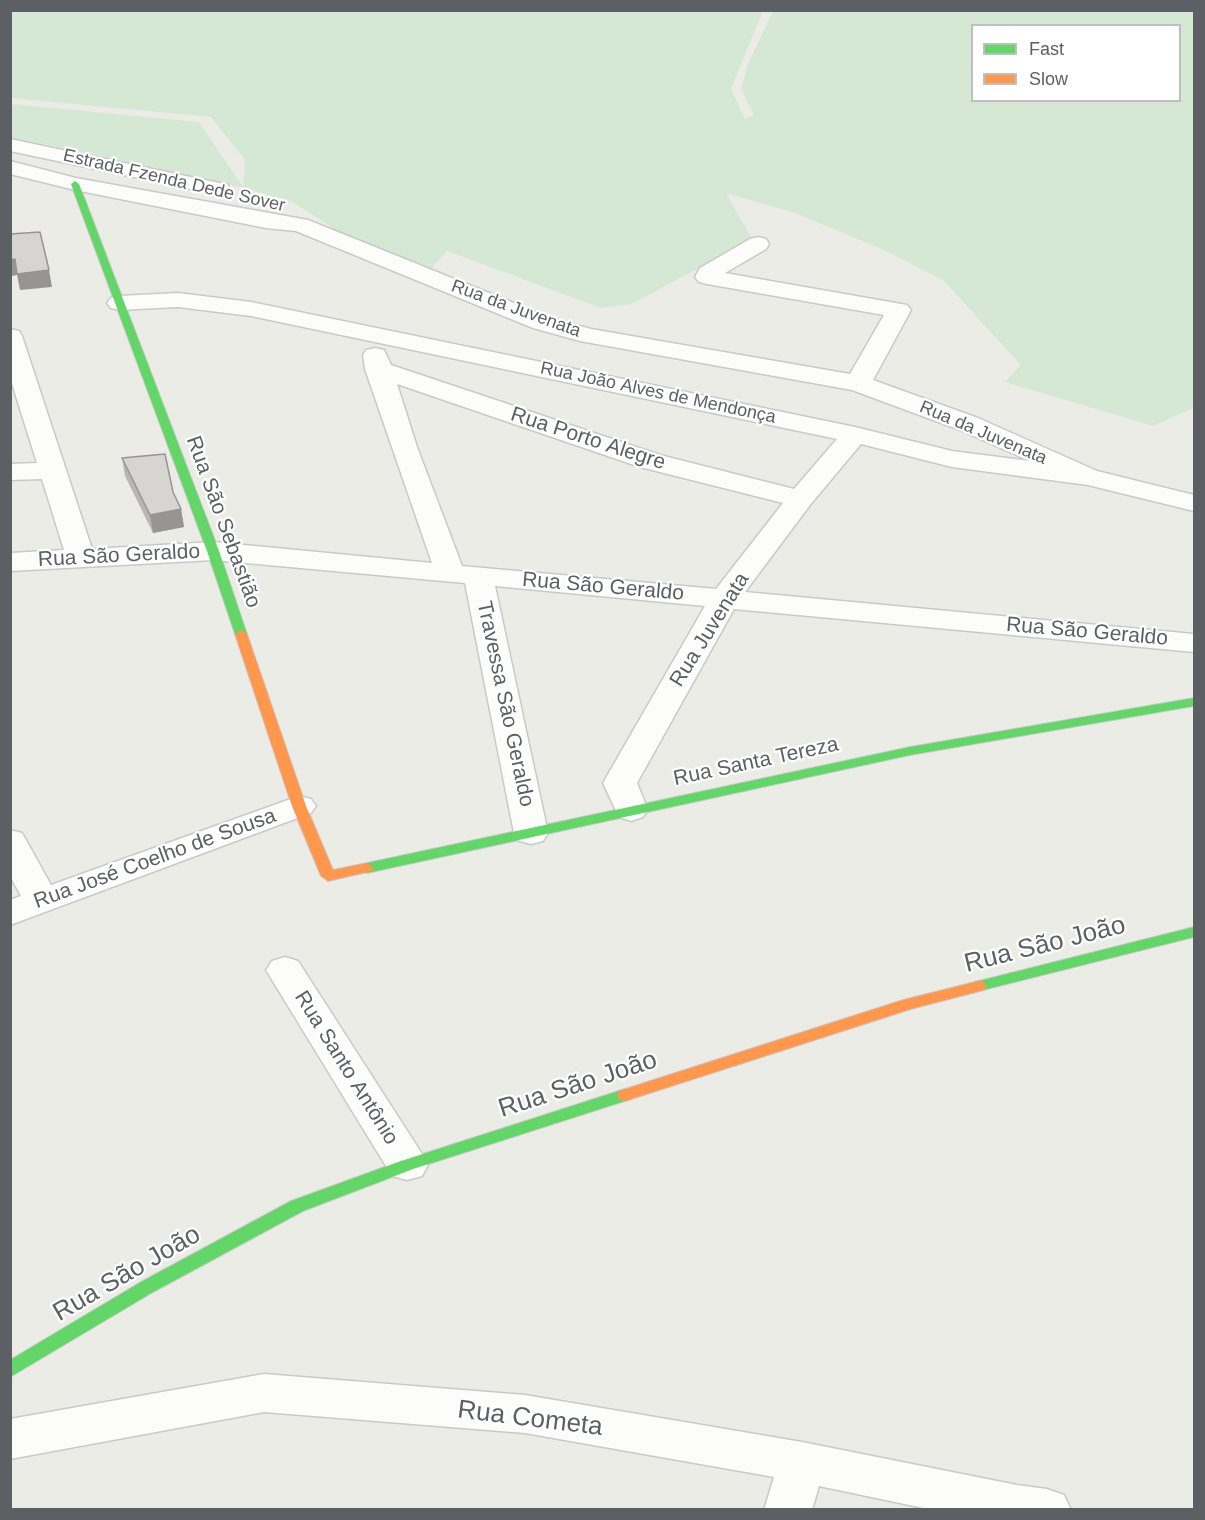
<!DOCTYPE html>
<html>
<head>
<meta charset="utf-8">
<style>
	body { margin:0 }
	#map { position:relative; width:1205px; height:1520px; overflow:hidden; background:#ecece7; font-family:Arial,sans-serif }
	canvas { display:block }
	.frame { position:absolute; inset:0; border:12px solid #5c5f64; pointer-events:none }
	.legend { position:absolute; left:971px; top:24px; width:210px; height:78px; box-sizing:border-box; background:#fff; border:2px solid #bebfc1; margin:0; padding:8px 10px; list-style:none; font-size:18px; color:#5c5f64 }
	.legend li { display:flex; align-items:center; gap:12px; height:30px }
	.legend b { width:30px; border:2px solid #bebfc1 }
</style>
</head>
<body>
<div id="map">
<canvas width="1205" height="1520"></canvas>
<div class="frame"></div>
<ul class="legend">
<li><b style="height:8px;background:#63d668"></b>Fast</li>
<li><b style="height:8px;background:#ff974d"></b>Slow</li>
</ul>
</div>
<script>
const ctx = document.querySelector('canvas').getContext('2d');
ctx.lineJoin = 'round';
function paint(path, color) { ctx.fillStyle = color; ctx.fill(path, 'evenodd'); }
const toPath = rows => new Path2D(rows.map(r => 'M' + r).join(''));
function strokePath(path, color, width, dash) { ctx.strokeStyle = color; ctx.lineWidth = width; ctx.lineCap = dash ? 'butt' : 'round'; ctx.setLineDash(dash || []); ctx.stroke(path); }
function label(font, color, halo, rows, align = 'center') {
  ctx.font = font + ' Arial,sans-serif'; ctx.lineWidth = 4.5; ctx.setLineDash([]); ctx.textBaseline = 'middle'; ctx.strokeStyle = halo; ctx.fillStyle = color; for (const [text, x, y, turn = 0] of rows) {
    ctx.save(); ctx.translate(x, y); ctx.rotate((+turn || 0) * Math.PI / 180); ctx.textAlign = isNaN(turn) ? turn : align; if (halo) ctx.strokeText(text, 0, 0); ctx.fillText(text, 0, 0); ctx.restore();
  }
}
const green = toPath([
	[11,11,763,11,731,89,745,119,754,115,741,89,748,64,773,11,1194,11,1194,405,1191,409,1153,426,1005,382,1021,365,943,280,886,251,795,213,726,193,752,239,632,304,601,308,447,251,429,271,336,230,293,202,244,188,40,143,11,138,11,104,199,122,243,187,245,160,211,117,11,98],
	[972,26,1180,26,1180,100,972,100]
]);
const street = toPath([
	[10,139,219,183,227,184,230,189,227,194,219,195,10,151,10,139],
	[10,161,76,178,308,220,551,318,591,329,850,374,884,315,707,284,699,282,695,277,700,268,750,239,758,237,766,239,769,244,766,249,725,273,907,305,911,310,873,380,978,418,1097,471,1194,495,1194,511,1088,485,952,467,861,444,810,505,745,592,1194,634,1194,652,734,609,637,783,648,810,643,817,631,821,619,817,603,783,705,606,495,586,548,833,543,841,531,844,519,841,514,833,465,583,213,560,10,571,10,553,64,550,42,479,10,480,10,464,37,463,10,377,10,329,19,331,22,336,92,549,213,542,432,563,365,369,363,355,366,350,375,348,384,350,391,365,660,455,794,489,837,439,251,316,178,307,119,310,111,308,107,303,111,298,119,296,178,293,251,302,855,427,952,451,1030,461,960,430,852,390,580,341,533,328,296,231,266,228,75,190,10,174,10,161],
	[397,384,640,467,783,503,716,589,462,566,417,447,397,384],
	[299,796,311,799,316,806,311,813,10,925,10,900,21,896,10,876,10,830,22,833,51,885,299,796],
	[285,957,298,961,422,1154,428,1165,422,1176,407,1180,392,1176,266,970,272,961,285,957],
	[264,1374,525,1395,802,1442,1017,1485,1047,1489,1064,1495,1071,1510,933,1510,819,1486,812,1510,764,1510,774,1477,525,1433,264,1412,10,1459,10,1419,264,1374]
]);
const fast = toPath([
	[75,181,79,184,219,551,247,634,245,637,237,637,235,634,207,551,71,184,75,181],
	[1194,698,1194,706,910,755,367,873,360,868,367,863,910,747,1194,698],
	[1194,927,1194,937,979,991,974,990,971,986,974,982,979,981,1194,927],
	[625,1089,631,1091,633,1095,631,1099,413,1169,303,1211,153,1292,10,1377,10,1360,141,1282,291,1201,401,1161,625,1089]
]);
const slow = toPath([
	[241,630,247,634,306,806,333,870,367,863,374,868,372,871,328,881,321,876,292,806,235,634,241,630],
	[979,981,984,982,987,986,984,990,911,1009,625,1101,619,1099,617,1095,619,1091,903,1000,979,981]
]);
const wall = toPath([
	[122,458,173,492,181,509,184,527,153,533,125,476]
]);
const shadedWall = toPath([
	[15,259,17,275,12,276,10,260],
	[49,270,52,287,20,290,17,274],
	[181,509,184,527,153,533,150,515]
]);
const building = toPath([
	[40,232,49,270,17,274,15,259,10,260,10,234,40,232],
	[165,454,173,492,181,509,150,515,122,458,165,454]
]);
const farStreetnames = [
	["Estrada Fzenda Dede Sover",174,181,13],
	["Rua da Juvenata",516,309,20],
	["Rua João Alves de Mendonça",658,393,12],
	["Rua da Juvenata",983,433,23]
];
const streetNames = [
	["Rua Porto Alegre",588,439,18],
	["Rua São Sebastião",223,522,70],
	["Rua São Geraldo",119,556,-3],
	["Rua São Geraldo",603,587,5],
	["Rua Juvenata",710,630,-58],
	["Rua São Geraldo",1087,632,5],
	["Travessa São Geraldo",505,704,78],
	["Rua Santa Tereza",756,762,-12],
	["Rua José Coelho de Sousa",155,859,-20],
	["Rua Santo Antônio",346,1068,58]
];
const nearStreetnames = [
	["Rua São João",1045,945,-14],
	["Rua São João",578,1085,-18],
	["Rua São João",127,1274,-30],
	["Rua Cometa",530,1419,7]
];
paint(green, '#d5e8d4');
strokePath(street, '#c9c9c9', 3);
strokePath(fast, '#cacaca', 2);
strokePath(slow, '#cacaca', 2);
paint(street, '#fcfcfb');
paint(fast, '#63d668');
paint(slow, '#ff974d');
paint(wall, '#b8b7b5');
paint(shadedWall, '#969593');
paint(building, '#d6d5d2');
strokePath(building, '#969593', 1.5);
label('18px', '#5c5f64', '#fff', farStreetnames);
label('21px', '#5c5f64', '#fff', streetNames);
label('26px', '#5c5f64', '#fff', nearStreetnames);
</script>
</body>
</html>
